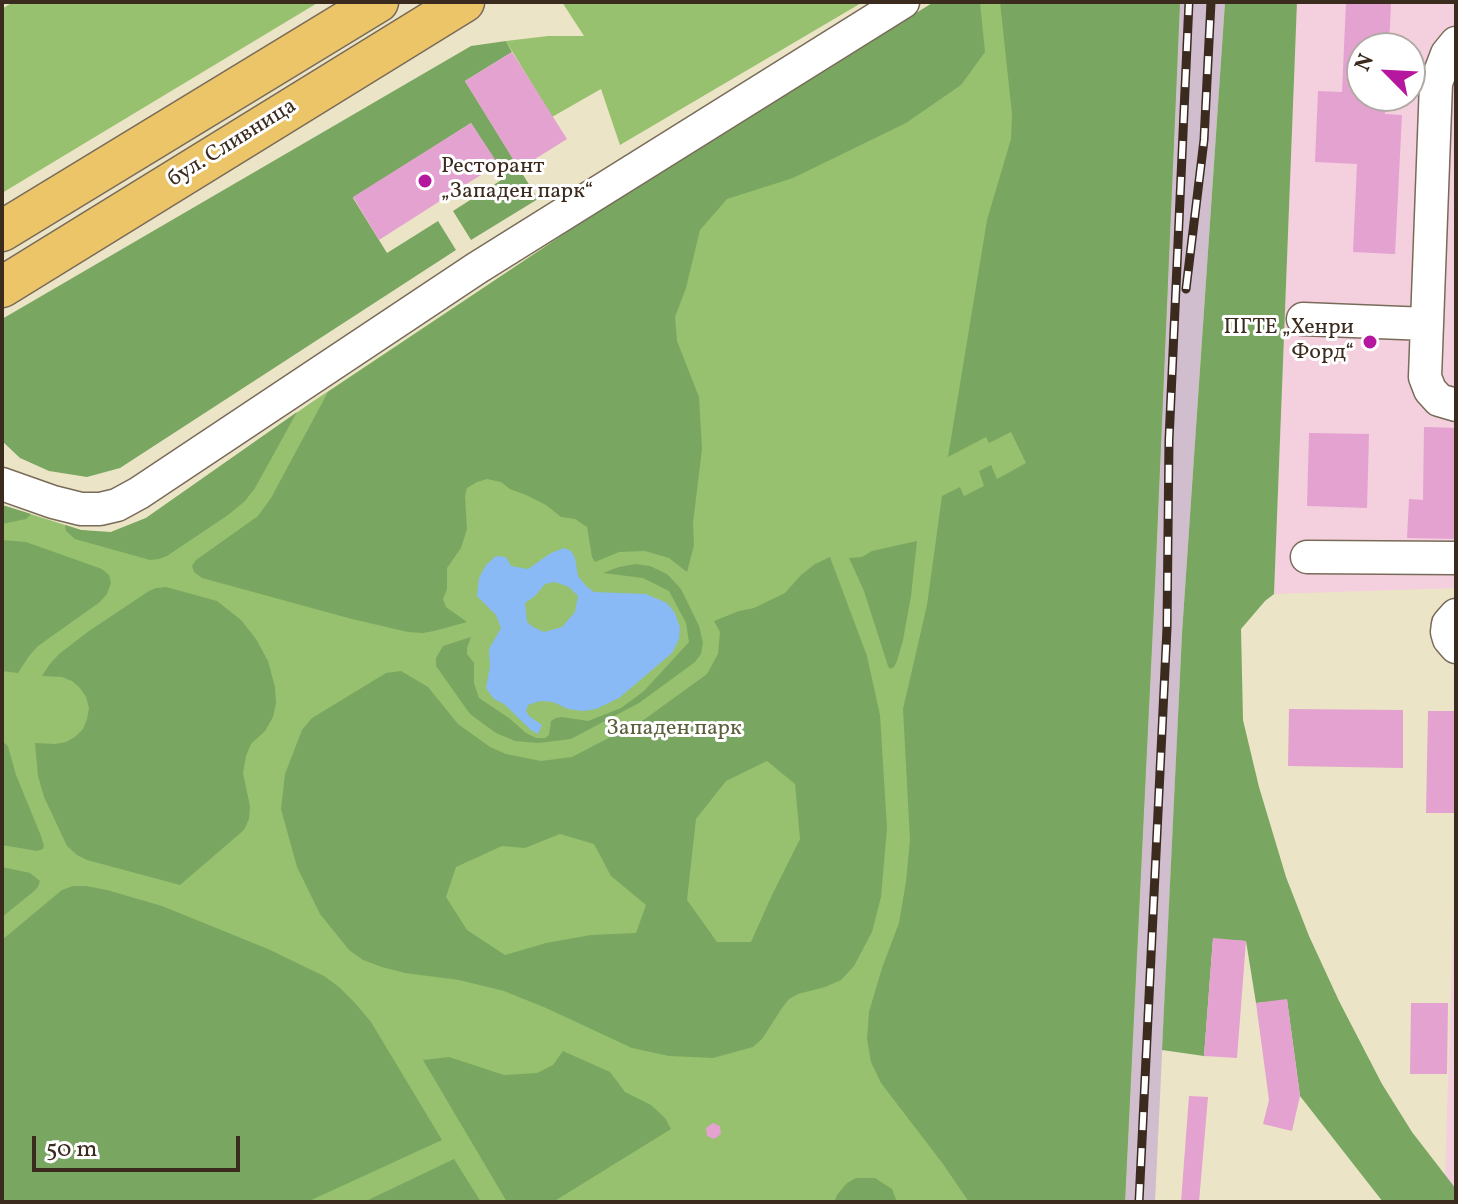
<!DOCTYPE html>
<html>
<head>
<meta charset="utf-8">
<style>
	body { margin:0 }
	#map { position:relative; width:1458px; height:1204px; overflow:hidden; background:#ece4c7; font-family:Vollkorn,serif }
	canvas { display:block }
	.frame { position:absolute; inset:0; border:4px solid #3b2a1e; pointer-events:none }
	.north { position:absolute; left:1346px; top:32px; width:80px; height:80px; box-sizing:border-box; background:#fff; border:2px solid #b1aaa5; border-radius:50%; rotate:294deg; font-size:22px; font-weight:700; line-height:32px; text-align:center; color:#3b2a1e }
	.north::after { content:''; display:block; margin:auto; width:28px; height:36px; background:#b5179e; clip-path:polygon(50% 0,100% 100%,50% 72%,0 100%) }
	.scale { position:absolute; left:32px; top:1136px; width:208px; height:36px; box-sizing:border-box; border:4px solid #3b2a1e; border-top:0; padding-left:10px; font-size:24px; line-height:28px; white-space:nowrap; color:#3b2a1e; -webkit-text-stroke:6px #fff; paint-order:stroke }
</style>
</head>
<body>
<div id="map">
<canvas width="1458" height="1204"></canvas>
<div class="frame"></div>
<div class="north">N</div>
<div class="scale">50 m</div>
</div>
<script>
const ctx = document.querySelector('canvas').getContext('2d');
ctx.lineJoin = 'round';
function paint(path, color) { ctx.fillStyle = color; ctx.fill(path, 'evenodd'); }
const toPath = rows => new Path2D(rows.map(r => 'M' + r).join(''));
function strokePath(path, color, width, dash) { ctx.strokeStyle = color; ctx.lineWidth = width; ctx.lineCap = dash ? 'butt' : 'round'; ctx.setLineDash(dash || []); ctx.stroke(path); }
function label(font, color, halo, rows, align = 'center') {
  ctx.font = font + ' Vollkorn,serif'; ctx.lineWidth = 6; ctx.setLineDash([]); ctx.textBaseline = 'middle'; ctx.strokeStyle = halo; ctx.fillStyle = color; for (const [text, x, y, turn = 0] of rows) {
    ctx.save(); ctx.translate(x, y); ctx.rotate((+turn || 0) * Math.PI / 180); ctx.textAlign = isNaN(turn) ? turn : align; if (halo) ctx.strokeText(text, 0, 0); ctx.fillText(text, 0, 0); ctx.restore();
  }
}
const built = toPath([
	[1297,2,1456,2,1456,588,1274,594],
	[1362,48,1410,48,1410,96,1362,96],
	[1456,840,1456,1189,1445,1175]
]);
const industrial = toPath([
	[1180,2,1225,2,1182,633,1155,1202,1125,1202,1155,584]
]);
const green = toPath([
	[13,2,319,2,2,193,2,9],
	[562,2,863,2,620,145,601,89,552,117,506,41,548,36,584,36],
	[934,2,1180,2,1155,584,1125,1202,2,1202,2,505,81,530,96,532,111,532,146,518,312,402,615,200]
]);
const forest = toPath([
	[934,2,980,2,985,52,961,85,906,123,793,178,727,199,700,230,686,288,675,317,677,341,699,397,702,449,693,523,694,545,687,572,669,558,645,551,619,552,595,562,592,557,587,527,575,519,561,517,546,505,526,495,510,489,501,482,487,479,477,482,467,488,465,496,467,529,461,548,447,568,447,589,443,599,446,607,467,622,434,631,423,633,408,632,352,619,202,578,194,572,192,566,196,560,258,516,271,498,328,392,615,200],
	[1000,2,1180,2,1155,584,1125,1202,969,1202,943,1164,881,1083,871,1062,867,1039,869,1012,882,968,899,923,906,882,910,840,903,709,927,605,942,496,960,487,964,496,984,486,979,471,991,465,997,479,1026,463,1011,432,989,443,986,437,948,457,987,220,1011,139,1012,114],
	[1225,2,1297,2,1274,594,1265,601,1241,629,1243,720,1259,787,1286,877,1309,936,1339,1001,1382,1084,1412,1132,1456,1189,1456,1202,1383,1202,1300,1096,1287,1000,1256,1003,1246,941,1213,939,1204,1056,1162,1050,1182,633],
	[506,41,512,52,465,81,538,199,471,240,453,211,506,177,471,123,353,198,387,253,438,221,456,250,120,468,87,477,49,471,20,458,2,441,2,319,471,46],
	[297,412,255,488,245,501,228,515,167,556,159,559,150,560,75,539,66,531,65,525,81,530,111,532,146,518],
	[2,505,31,514,26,519,2,524],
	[2,540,26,542,102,569,109,575,111,583,107,594,100,602,38,646,29,656,18,673,2,671],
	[917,541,911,596,903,640,897,661,894,667,890,669,888,666,864,591,849,558,862,557,872,551],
	[830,557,867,656,880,715,887,828,881,897,872,932,854,966,841,980,825,987,798,994,789,999,782,1008,762,1039,753,1047,713,1058,669,1056,632,1048,546,1008,504,991,459,980,405,973,382,967,363,960,349,950,320,914,297,867,281,809,285,774,302,730,312,718,386,673,401,671,428,687,458,724,490,747,506,754,541,761,572,757,645,719,707,674,718,654,720,632,714,621,739,611,754,608,785,593,801,575,815,564],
	[767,761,795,784,800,839,772,895,751,942,717,942,687,900,696,819,726,781],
	[560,834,594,844,611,876,646,905,636,933,591,935,546,943,505,955,467,930,446,897,456,867,502,846,525,848],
	[635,564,650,566,667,574,681,589,699,626,703,643,701,654,695,662,639,703,571,739,538,743,515,741,496,733,470,714,436,666,436,658,443,646,471,637,467,648,467,654,474,663,474,683,479,698,509,718,526,733,536,738,545,738,549,735,551,721,556,718,562,717,588,721,621,708,644,691,689,642,686,623,669,591,643,578,603,573,619,567],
	[166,587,217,601,241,620,256,639,268,661,275,687,276,703,273,717,265,731,251,744,246,756,243,773,250,806,249,819,244,830,180,885,87,860,77,855,67,846,44,797,38,776,35,743,55,744,66,742,75,737,83,729,87,719,89,708,86,697,80,688,72,681,62,677,42,676,49,665,59,654,89,631,149,591,156,588],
	[2,741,8,746,16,775,41,836,44,846,43,849,37,851,2,845],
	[2,867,30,873,40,881,38,887,33,892,2,917],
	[73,886,86,886,107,890,162,906,268,949,324,976,339,987,355,1003,371,1022,442,1140,307,1202,2,1202,2,940,62,890],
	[563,1051,610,1072,625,1092,651,1105,665,1118,671,1129,553,1202,507,1202,423,1060,449,1057,504,1075,537,1073,553,1065],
	[454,1159,481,1202,364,1202],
	[856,1178,875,1178,892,1189,897,1202,834,1202,837,1195,847,1183]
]);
const water = toPath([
	[564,548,571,551,575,558,578,576,586,586,594,592,646,594,667,603,675,613,680,628,679,639,672,653,619,698,596,709,583,711,568,709,553,702,540,701,528,705,526,711,529,716,542,725,538,734,531,730,504,704,494,699,486,688,490,666,489,649,501,628,496,615,477,596,479,578,486,565,496,556,506,557,511,566,528,569,551,553],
	[555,582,569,587,578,596,575,612,562,627,544,632,533,627,527,622,525,603,535,596,545,584]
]);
const building = toPath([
	[1346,2,1391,2,1389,48,1362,48,1362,96,1386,96,1385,114,1402,115,1395,254,1353,252,1357,164,1315,162,1318,91,1342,92],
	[512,52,567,139,519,169,465,81],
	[471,123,498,164,379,240,353,197],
	[1424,427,1456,428,1456,539,1407,538,1409,499,1423,500],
	[1309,433,1369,434,1367,508,1307,506],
	[1289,709,1403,710,1403,768,1288,766],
	[1428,711,1456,711,1456,813,1426,813],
	[1213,938,1246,941,1237,1058,1204,1056],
	[1287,999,1300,1096,1292,1131,1263,1124,1269,1100,1256,1003],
	[1411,1003,1448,1003,1447,1074,1410,1074],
	[1189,1096,1208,1097,1199,1202,1181,1202],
	[713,1123,720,1126,721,1134,714,1139,707,1136,706,1128]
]);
const minor = toPath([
	[1456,43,1447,54,1436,83,1425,377,1430,390,1439,400,1456,405],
	[1303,319,1427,324],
	[2,484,53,502,81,509,100,509,117,505,139,493,477,268,903,2],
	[1307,557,1456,558],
	[1456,615,1448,624,1447,632,1449,639,1456,647]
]);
const major = toPath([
	[2,231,378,2],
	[2,287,464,2]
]);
const rail = toPath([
	[1186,289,1204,140,1211,2],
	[1139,1202,1167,628,1169,440,1189,2]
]);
const markers = [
	[425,181,8,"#b5179e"],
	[1370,342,8,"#b5179e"]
];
const streetNames = [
	["бул. Сливница",233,144,-32]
];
const poiNames = [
	["Ресторант",441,168],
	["„Западен парк“",441,193],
	["ПГТЕ „Хенри",1354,329,"right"],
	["Форд“",1354,354,"right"]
];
const parkNames = [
	["Западен парк",674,730]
];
paint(built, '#f4cfde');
paint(industrial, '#d0bdce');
paint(green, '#97c16e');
paint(forest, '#79a761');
paint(water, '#89baf5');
paint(building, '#e4a2d1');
strokePath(minor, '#796b59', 35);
strokePath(major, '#796b59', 43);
strokePath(minor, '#fff', 32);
strokePath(major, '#ecc569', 40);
strokePath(rail, '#3b2a1e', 9);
strokePath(rail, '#fff', 6, [18]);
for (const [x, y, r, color] of markers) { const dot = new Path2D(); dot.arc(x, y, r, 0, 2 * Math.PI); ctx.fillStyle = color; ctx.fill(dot); strokePath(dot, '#fff', 3); }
label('22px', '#3b2a1e', '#fff', streetNames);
label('22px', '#3b2a1e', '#fff', poiNames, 'left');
label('22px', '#5b5f3a', '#fff', parkNames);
</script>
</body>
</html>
